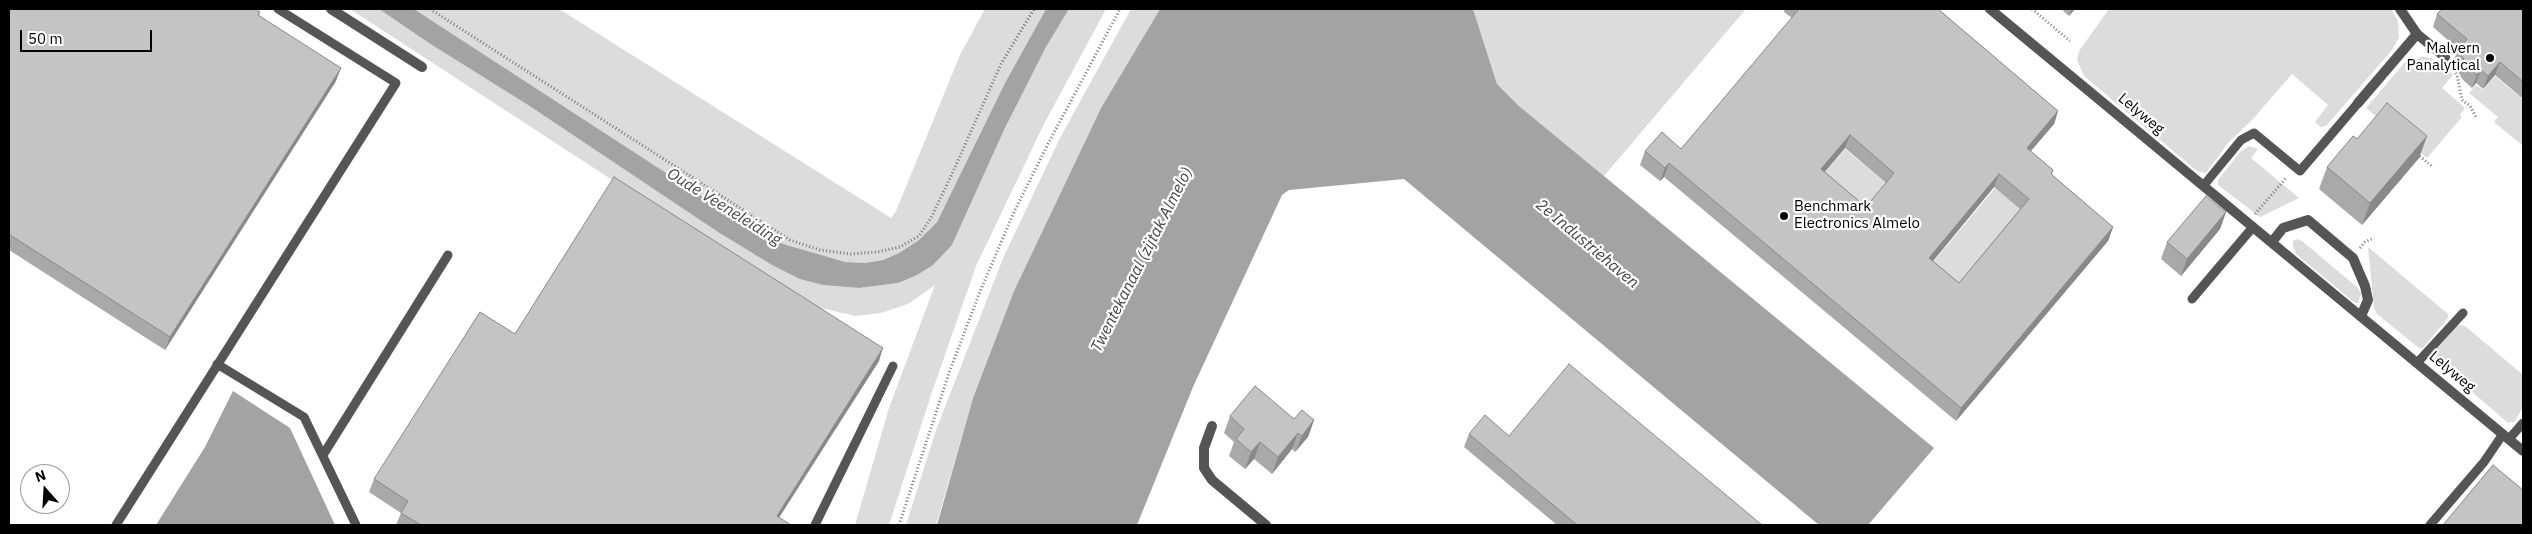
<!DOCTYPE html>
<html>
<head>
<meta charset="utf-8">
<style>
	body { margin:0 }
	#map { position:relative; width:2532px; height:534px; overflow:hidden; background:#fff; font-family:"IBM Plex Sans",sans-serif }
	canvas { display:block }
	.frame { position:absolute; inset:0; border:10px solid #000; pointer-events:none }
	.north { position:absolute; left:20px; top:464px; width:50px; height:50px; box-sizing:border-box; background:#fff; border:1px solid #999; border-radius:50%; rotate:341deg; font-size:14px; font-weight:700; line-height:20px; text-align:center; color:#000 }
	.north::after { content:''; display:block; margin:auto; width:18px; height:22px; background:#000; clip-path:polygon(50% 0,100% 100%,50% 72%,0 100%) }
	.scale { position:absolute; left:20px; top:30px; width:132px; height:22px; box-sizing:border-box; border:2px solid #000; border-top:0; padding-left:6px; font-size:15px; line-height:18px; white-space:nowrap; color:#000; -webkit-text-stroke:4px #fff; paint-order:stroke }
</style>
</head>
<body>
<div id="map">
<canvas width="2532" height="534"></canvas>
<div class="frame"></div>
<div class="north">N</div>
<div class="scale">50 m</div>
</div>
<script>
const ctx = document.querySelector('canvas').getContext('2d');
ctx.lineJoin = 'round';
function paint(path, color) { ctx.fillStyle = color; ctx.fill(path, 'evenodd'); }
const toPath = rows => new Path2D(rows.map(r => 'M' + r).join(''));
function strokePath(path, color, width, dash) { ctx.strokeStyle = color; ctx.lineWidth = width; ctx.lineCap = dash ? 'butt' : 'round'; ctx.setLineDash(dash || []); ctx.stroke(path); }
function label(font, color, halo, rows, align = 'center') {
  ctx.font = font + ' "IBM Plex Sans",sans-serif'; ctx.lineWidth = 4.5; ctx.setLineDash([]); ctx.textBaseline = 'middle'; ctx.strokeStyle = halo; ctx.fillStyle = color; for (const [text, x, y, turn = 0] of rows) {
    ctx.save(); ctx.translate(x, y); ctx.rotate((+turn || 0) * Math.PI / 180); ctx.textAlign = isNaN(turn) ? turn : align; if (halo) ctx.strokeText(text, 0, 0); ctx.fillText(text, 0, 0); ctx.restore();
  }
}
const green = toPath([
	[350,9,379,9,432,45,528,105,721,234,772,265,823,285,859,288,898,283,952,245,1004,130,1046,47,1069,9,1106,9,1043,126,976,266,931,395,889,525,855,525,889,408,935,285,908,304,881,313,856,316,820,308,738,262],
	[414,9,559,9,891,218,896,211,960,55,985,9,1046,9,1005,83,937,222,919,240,899,253,883,260,865,263,845,262,810,254,783,244,740,221],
	[1131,9,1160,9,1101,108,1014,291,973,398,936,525,906,525,936,430,1004,256,1060,138],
	[1473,9,1746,9,1604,176,1519,106,1497,84],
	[2109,9,2391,9,2398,21,2399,38,2392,50,2326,126,2321,127,2315,122,2328,105,2292,74,2252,120,2228,143,2206,173,2197,171,2084,76,2077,60,2079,51],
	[2422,57,2431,58,2442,64,2453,75,2442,88,2465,108,2460,115,2462,117,2427,158,2366,108,2405,62],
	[2495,76,2523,100,2523,146,2494,122,2498,117,2469,93,2476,85,2483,90],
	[2249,146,2258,149,2251,158,2299,198,2260,217,2218,185,2218,180,2241,151],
	[1845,149,1889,186,1861,219,1817,182],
	[1995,188,2024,212,1954,296,1925,272],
	[2297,239,2302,241,2358,288,2361,294,2358,303,2355,303,2296,254,2293,246,2293,241],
	[2368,247,2448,314,2448,318,2423,348,2419,348,2377,314,2374,308],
	[2460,325,2465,326,2523,375,2523,407,2514,422,2508,423,2432,357,2431,355,2455,327]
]);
const water = toPath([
	[379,9,414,9,740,221,783,244,845,262,865,263,883,260,899,253,919,240,937,222,1005,83,1046,9,1069,9,1046,47,1004,130,952,245,933,265,917,275,898,283,859,288,823,285,800,279,772,265,721,234,528,105,432,45],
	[1160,9,1473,9,1497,84,1519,106,1934,448,1868,525,1819,525,1404,179,1289,190,1282,195,1193,387,1137,525,937,525,973,398,1014,291,1101,108],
	[233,391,290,428,335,525,156,525,205,447]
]);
const path = toPath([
	[430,9,790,240,820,250,850,254,877,252,900,247,919,236,931,218,952,174,1001,64,1034,9],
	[2032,9,2070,41],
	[2452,67,2457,75,2462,100,2470,106,2476,117],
	[2417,154,2433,167],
	[2255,214,2287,177],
	[2360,248,2365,242,2374,238],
	[899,525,949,373,979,294,1014,212,1049,142,1120,9]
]);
const service = toPath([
	[2204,185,2241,140,2254,133,2300,171,2358,103],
	[2192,299,2253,227],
	[2417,363,2463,313],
	[217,364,304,417,356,525],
	[2509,439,2523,423],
	[323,455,448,255],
	[116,525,396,83,278,9],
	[815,525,893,366],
	[2430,525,2484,462,2503,434]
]);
const pedestrian = toPath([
	[2417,34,2445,57],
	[2358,103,2417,34,2400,9]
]);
const minor = toPath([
	[331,9,422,67],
	[1990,9,2523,451],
	[2272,242,2283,228,2308,220,2353,258,2365,286,2368,300,2361,316],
	[1212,426,1204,448,1204,468,1212,480,1266,525]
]);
const wall = toPath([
	[9,9,260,12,259,16,336,81,165,350,9,250],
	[1785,9,1938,9,2058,111,2054,124,2031,151,2053,170,2052,175,2113,227,2108,241,1956,421,1664,177,1660,181,1640,165,1645,151,1681,149,1792,18,1784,12],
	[1845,148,1886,183,1866,207,1825,172],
	[1994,187,2020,209,1959,283,1933,261],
	[2061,9,2075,9,2069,16],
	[2523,9,2523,99,2495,75,2483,89,2476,83,2472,88,2463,80,2453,63,2458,49,2433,27,2437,14],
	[2427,136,2419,158,2362,225,2319,189,2327,167,2357,139],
	[2226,212,2220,229,2181,276,2161,259,2167,242],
	[515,334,879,361,779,518,791,525,396,525,401,513,369,492,374,479],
	[1230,416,1294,419,1314,420,1308,437,1295,452,1292,449,1272,474,1254,459,1245,469,1229,456,1234,442,1224,433],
	[1469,434,1509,436,1762,525,1557,525,1464,447]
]);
const shadedWall = toPath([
	[2072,9,2075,9,2069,16],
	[2500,62,2495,75,2483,89,2488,76],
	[341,68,336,81,165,350,170,337],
	[2481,70,2476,83,2472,88,2477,75],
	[2058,111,2054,124,2022,161,2027,148],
	[1850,135,1845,148,1816,182,1821,169],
	[2427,136,2419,158,2362,225,2370,203],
	[1669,163,1664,177,1660,181,1665,168],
	[1999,174,1994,187,1924,272,1929,258],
	[2226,212,2220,229,2181,276,2187,259],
	[2113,227,2108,241,1956,421,1961,408],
	[883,348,879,361,774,525,777,516],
	[1314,420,1308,437,1295,452,1302,436],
	[1298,433,1292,449,1272,474,1278,457],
	[1260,442,1254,459,1245,469,1251,452]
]);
const building = toPath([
	[9,9,255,9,260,12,258,15,341,68,170,337,10,235,9,236,9,9],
	[1799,9,1938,9,2058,111,2027,148,2053,170,2051,174,2113,227,1961,408,1669,163,1665,168,1645,151,1662,132,1681,149,1799,9],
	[1850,135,1894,173,1866,207,1821,169,1850,135],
	[1999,174,2029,199,1959,283,1929,258,1999,174],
	[2442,9,2523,9,2523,82,2500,62,2488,76,2481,70,2477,75,2468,66,2458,50,2467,39,2437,14,2442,9],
	[2387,103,2427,136,2370,203,2327,167,2353,136,2357,139,2387,103],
	[614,177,883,348,777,516,791,525,421,525,401,513,408,501,374,479,480,312,515,334,614,177],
	[2206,196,2226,212,2187,259,2167,242,2206,196],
	[1569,364,1762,525,1577,525,1469,434,1485,415,1509,436,1569,364],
	[1255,386,1294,419,1302,410,1314,420,1302,436,1298,433,1278,457,1260,442,1251,452,1236,439,1244,429,1230,416,1255,386],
	[2493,465,2523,490,2523,525,2443,525,2493,465]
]);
const markers = [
	[2490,58,5,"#000"],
	[1784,216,5,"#000"]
];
const poiNames = [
	["Malvern",2480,49],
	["Panalytical",2480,66],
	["Benchmark",1794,207,"left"],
	["Electronics Almelo",1794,224,"left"]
];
const streetNames = [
	["Lelyweg",2141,114,40],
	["Lelyweg",2452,372,40]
];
const waterNames = [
	["Oude Veeneleiding",724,207,32],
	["2e Industriehaven",1587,244,40],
	["Twentekanaal (zijtak Almelo)",1142,260,-63]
];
paint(green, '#dcdcdc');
paint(water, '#a3a3a3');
strokePath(path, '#777', 3, [1, 2.5]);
strokePath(service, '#555', 9);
strokePath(pedestrian, '#555', 10);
strokePath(minor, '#555', 10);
paint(wall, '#a9a9a9');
paint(shadedWall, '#898989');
paint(building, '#c4c4c4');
strokePath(building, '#898989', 1);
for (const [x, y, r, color] of markers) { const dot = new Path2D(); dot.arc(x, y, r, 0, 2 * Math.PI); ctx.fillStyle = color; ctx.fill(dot); strokePath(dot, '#fff', 2); }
label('15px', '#000', '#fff', poiNames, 'right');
label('15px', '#000', '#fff', streetNames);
label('italic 16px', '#444', '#fff', waterNames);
</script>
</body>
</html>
